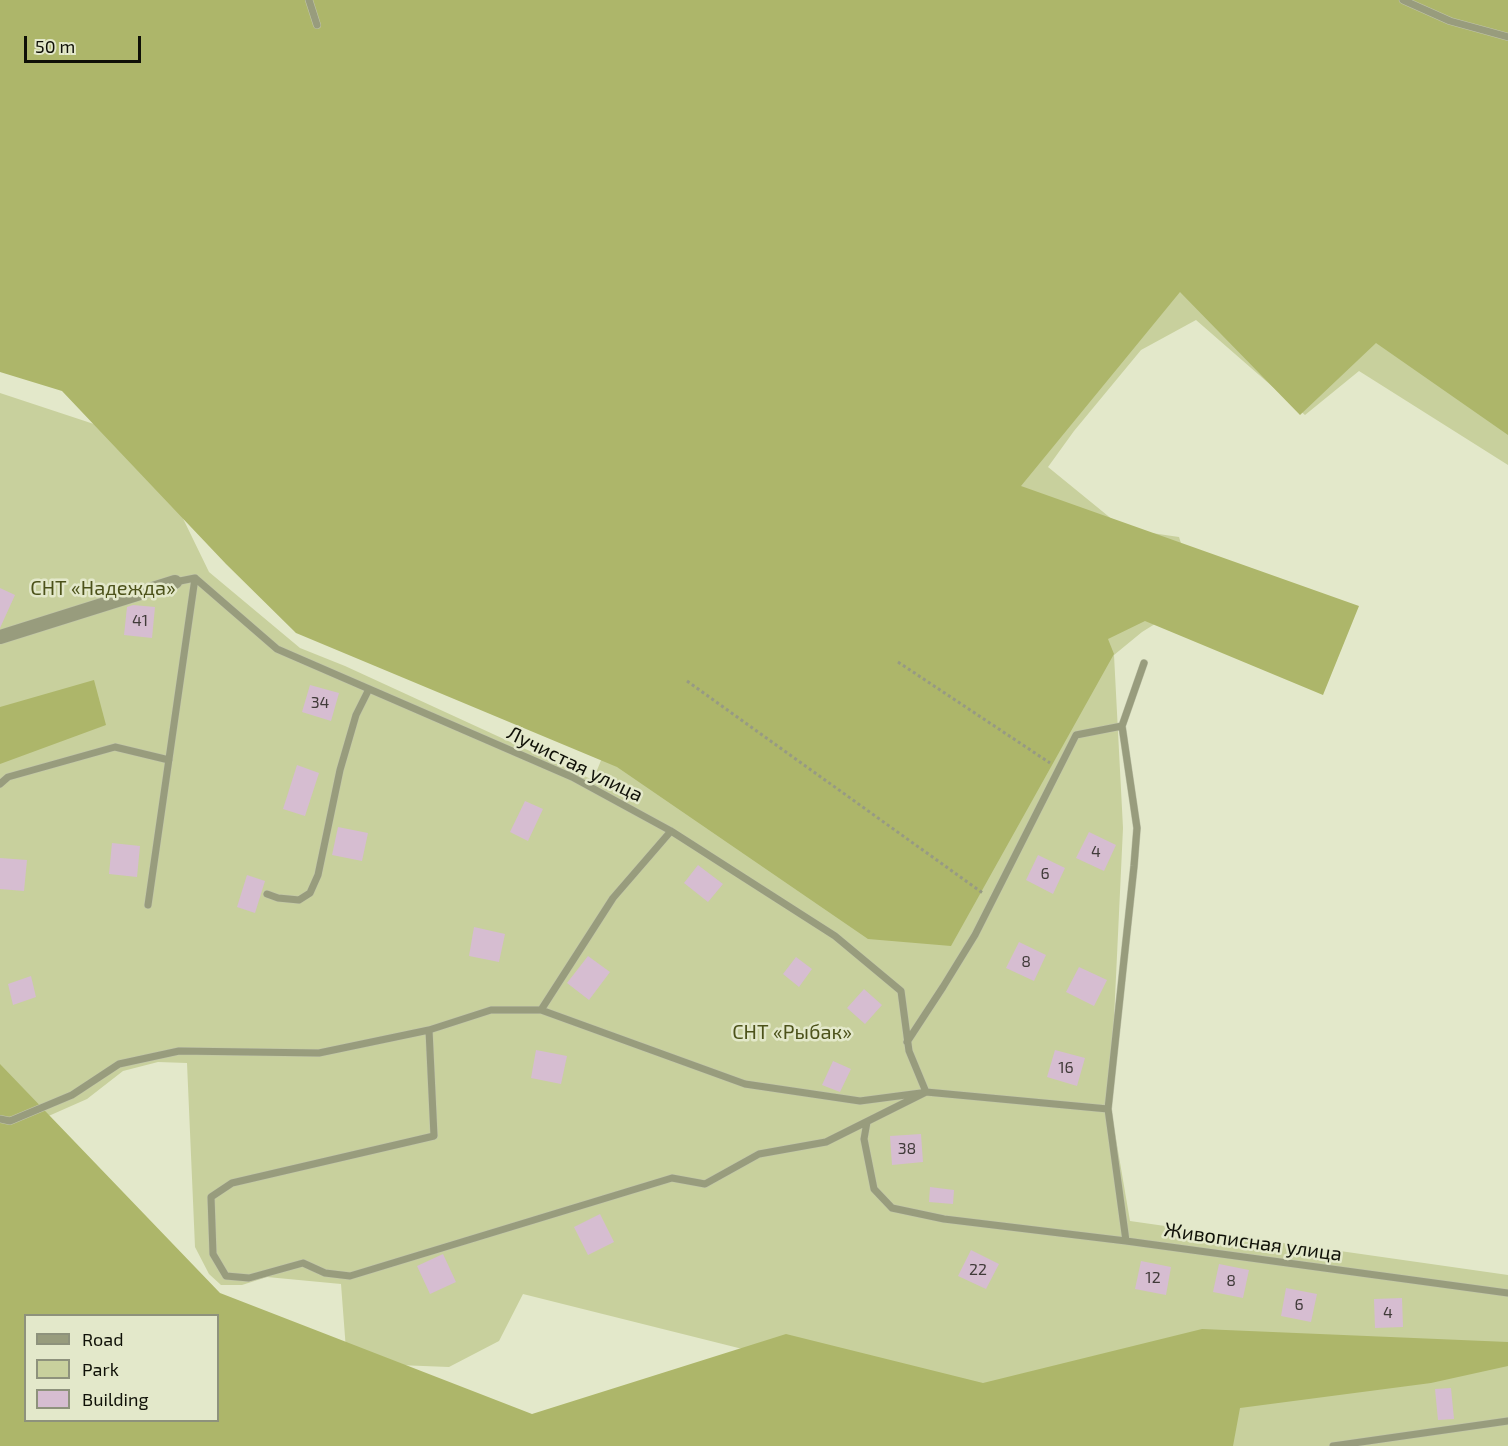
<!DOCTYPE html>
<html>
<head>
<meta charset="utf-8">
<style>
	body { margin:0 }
	#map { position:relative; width:1508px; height:1446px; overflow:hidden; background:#e3e8ca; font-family:"Exo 2",sans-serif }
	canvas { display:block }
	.legend { position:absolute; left:24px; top:1314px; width:195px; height:108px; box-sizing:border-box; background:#e3e8ca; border:2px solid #8e927c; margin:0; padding:8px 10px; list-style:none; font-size:18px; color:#0f1007 }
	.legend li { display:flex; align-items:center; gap:12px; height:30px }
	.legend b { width:30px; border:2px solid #8e927c }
	.scale { position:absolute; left:24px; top:36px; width:117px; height:27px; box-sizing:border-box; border:3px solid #0f1007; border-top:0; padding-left:8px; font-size:18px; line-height:21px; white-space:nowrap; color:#0f1007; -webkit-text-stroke:4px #e3e8ca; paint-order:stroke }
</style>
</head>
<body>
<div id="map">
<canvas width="1508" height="1446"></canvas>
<ul class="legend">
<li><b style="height:8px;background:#989c7d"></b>Road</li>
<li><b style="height:16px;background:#c8d09d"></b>Park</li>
<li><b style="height:16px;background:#d6bdd1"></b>Building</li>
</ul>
<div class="scale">50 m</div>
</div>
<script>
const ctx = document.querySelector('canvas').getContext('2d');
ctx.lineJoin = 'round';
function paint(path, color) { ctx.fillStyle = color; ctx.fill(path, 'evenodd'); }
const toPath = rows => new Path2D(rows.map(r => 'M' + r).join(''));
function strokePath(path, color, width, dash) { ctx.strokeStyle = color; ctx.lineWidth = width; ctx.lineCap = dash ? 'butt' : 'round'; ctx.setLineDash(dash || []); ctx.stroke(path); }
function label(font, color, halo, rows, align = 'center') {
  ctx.font = font + ' "Exo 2",sans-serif'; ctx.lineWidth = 5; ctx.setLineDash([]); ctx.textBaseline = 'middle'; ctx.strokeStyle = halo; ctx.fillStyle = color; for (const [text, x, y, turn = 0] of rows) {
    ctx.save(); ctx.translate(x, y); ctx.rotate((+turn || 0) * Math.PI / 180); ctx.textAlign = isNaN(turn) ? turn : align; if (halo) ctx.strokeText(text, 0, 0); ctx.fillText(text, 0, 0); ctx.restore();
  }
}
const green = toPath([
	[1480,0,1508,28,1508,465,1359,371,1305,415,1196,320,1141,350,1074,431,1048,467,1124,529,1179,537,1192,577,1171,614,1142,632,1114,655,1123,828,1110,1104,1130,1221,1508,1275,1508,1446,1002,1446,1002,1414,523,1294,499,1341,449,1367,347,1363,341,1284,267,1277,242,1285,221,1285,209,1274,195,1247,187,1063,158,1062,123,1071,87,1099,35,1122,0,1127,0,393,112,430,175,502,209,572,300,648,345,666,593,780,613,731]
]);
const forest = toPath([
	[0,0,1508,0,1508,435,1376,343,1300,415,1180,292,1021,486,1359,606,1323,695,1145,621,1108,639,1114,654,951,946,868,939,617,767,296,633,226,564,62,391,0,372],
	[94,680,106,725,0,764,0,707],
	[0,1064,220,1293,532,1414,786,1334,983,1383,1202,1329,1508,1342,1508,1366,1431,1383,1240,1408,1233,1446,0,1446],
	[26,1316,218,1316,218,1420,26,1420]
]);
const building = toPath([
	[0,588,15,595,0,628],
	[133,605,155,607,152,638,124,635,127,607],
	[310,685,339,693,331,721,302,712],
	[297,765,319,773,305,816,283,809],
	[525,801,543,809,528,841,510,832],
	[338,827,368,833,362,861,332,855],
	[1089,832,1116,845,1104,871,1076,858],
	[112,843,140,846,137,877,109,874],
	[1038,855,1065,868,1053,894,1026,880],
	[0,858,27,860,24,891,0,889],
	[698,865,723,884,708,902,684,883],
	[247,875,265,881,255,913,237,907],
	[474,927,505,934,499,962,469,956],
	[1019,942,1046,955,1034,981,1006,968],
	[588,956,610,972,589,1000,567,983],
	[796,957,812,969,799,987,783,974],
	[1079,967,1107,980,1094,1006,1066,992],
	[31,976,36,997,13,1005,8,984],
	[864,989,882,1005,865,1024,847,1008],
	[536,1050,567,1056,561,1084,531,1078],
	[1055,1050,1085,1058,1077,1086,1047,1077],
	[833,1061,851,1069,840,1092,822,1085],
	[921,1134,923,1162,892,1165,890,1136],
	[930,1187,954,1190,953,1204,929,1202],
	[600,1214,614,1242,588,1255,574,1227],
	[971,1250,999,1264,986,1289,958,1276],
	[443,1254,456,1282,430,1294,417,1266],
	[1141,1261,1171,1267,1166,1295,1135,1289],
	[1219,1264,1249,1270,1243,1298,1213,1292],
	[1286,1288,1317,1294,1311,1322,1281,1316],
	[1402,1298,1403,1327,1375,1328,1374,1299],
	[1451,1388,1454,1419,1438,1420,1435,1389]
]);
const path = toPath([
	[898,662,1050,763],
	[687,681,984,894]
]);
const service = toPath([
	[309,0,317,25],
	[1403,0,1450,21,1508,37],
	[175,582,195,578,277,649,572,777,671,831,835,936,901,991,909,1051,926,1092,1108,1109],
	[1144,663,1122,726,1137,828,1134,866,1108,1109,1126,1241,1508,1293],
	[0,784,8,777,115,747,169,760],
	[267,894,278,898,299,900,310,893,318,875,340,770,356,715,369,689],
	[148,905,195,578],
	[541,1010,613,898,671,831],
	[429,1030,434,1136,232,1183,211,1197,213,1254,226,1276,249,1278,303,1263,325,1273,350,1276,672,1178,705,1184,759,1154,826,1142,926,1092],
	[907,1042,943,987,975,935,1076,735,1122,726],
	[0,1119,10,1121,72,1095,119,1064,179,1051,319,1053,429,1030,491,1010,541,1010,745,1084,860,1101,921,1093],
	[867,1122,864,1139,874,1189,892,1208,944,1219,1126,1241],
	[1333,1446,1508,1421]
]);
const minor = toPath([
	[0,637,175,582]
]);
const numberNames = [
	["41",140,621],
	["34",320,703],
	["4",1096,852],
	["6",1045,874],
	["8",1026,962],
	["16",1066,1068],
	["38",907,1149],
	["22",978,1270],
	["12",1153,1278],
	["8",1231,1281],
	["6",1299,1305],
	["4",1388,1313]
];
const parkNames = [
	["СНТ «Надежда»",103,588],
	["СНТ «Рыбак»",792,1032]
];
const streetNames = [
	["Лучистая улица",575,764,26],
	["Живописная улица",1253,1242,8]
];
paint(green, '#c8d09d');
paint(forest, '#adb66a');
paint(building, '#d6bdd1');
strokePath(service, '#c1c5ab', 8);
strokePath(minor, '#c1c5ab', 15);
strokePath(path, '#979a84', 3, [3, 3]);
strokePath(service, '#989c7d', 7);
strokePath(minor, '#989c7d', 14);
label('16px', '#413b3a', null, numberNames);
label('20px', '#4c521a', '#e3e8ca', parkNames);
label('20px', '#0f1007', '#e3e8ca', streetNames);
</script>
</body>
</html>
